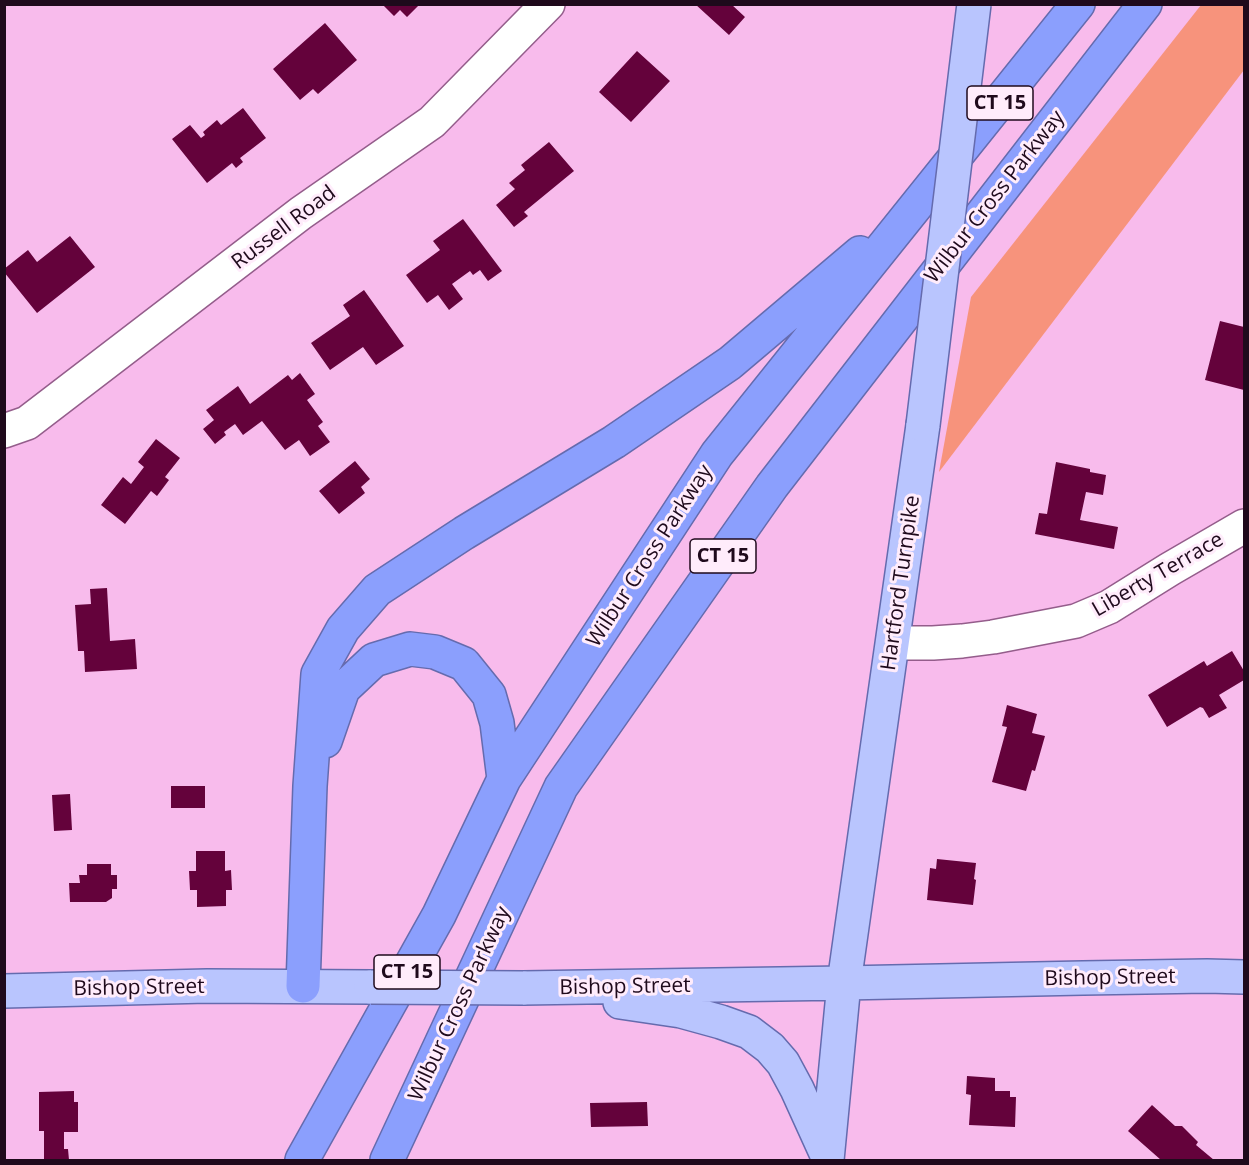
<!DOCTYPE html>
<html>
<head>
<meta charset="utf-8">
<style>
	body { margin:0 }
	#map { position:relative; width:1249px; height:1165px; overflow:hidden; background:#f8bbec; font-family:"Open Sans",sans-serif }
	canvas { display:block }
	.frame { position:absolute; inset:0; border:6px solid #1f0a1c; pointer-events:none }
</style>
</head>
<body>
<div id="map">
<canvas width="1249" height="1165"></canvas>
<div class="frame"></div>
</div>
<script>
const ctx = document.querySelector('canvas').getContext('2d');
ctx.lineJoin = 'round';
function paint(path, color) { ctx.fillStyle = color; ctx.fill(path, 'evenodd'); }
const toPath = rows => new Path2D(rows.map(r => 'M' + r).join(''));
function strokePath(path, color, width, dash) { ctx.strokeStyle = color; ctx.lineWidth = width; ctx.lineCap = dash ? 'butt' : 'round'; ctx.setLineDash(dash || []); ctx.stroke(path); }
function label(font, color, halo, rows, align = 'center') {
  ctx.font = font + ' "Open Sans",sans-serif'; ctx.lineWidth = 6; ctx.setLineDash([]); ctx.textBaseline = 'middle'; ctx.strokeStyle = halo; ctx.fillStyle = color; for (const [text, x, y, turn = 0] of rows) {
    ctx.save(); ctx.translate(x, y); ctx.rotate((+turn || 0) * Math.PI / 180); ctx.textAlign = isNaN(turn) ? turn : align; if (halo) ctx.strokeText(text, 0, 0); ctx.fillText(text, 0, 0); ctx.restore();
  }
}
const green = toPath([
	[1201,5,1244,5,1244,70,939,472,971,297]
]);
const building = toPath([
	[382,4,420,4,407,17,400,10,394,16],
	[695,4,731,4,745,17,729,35],
	[325,23,357,60,318,94,313,89,300,100,273,69],
	[637,51,670,81,631,122,599,92],
	[243,108,266,138,240,158,243,162,236,168,232,163,207,183,172,139,190,125,201,138,205,135,203,132,217,120,221,125],
	[549,142,574,171,524,212,528,216,514,227,496,205,515,189,509,183,525,170,521,165],
	[463,219,502,271,488,281,480,270,473,275,470,271,452,284,463,299,449,310,438,295,427,303,406,275,440,250,433,241],
	[70,236,95,267,37,313,4,272,4,269,28,250,37,262],
	[364,290,404,346,376,365,363,347,330,370,311,343,350,316,343,305],
	[1220,321,1244,327,1244,390,1205,380],
	[300,373,315,394,307,400,323,422,318,426,330,442,310,456,299,440,285,450,262,421,243,435,235,424,224,432,226,435,215,444,203,429,214,420,206,410,238,386,250,404,288,375,292,380],
	[156,439,180,458,165,477,169,480,157,496,151,491,125,524,101,505,123,477,131,484,144,467,138,462],
	[355,461,370,479,361,487,365,493,339,514,319,491],
	[1056,462,1090,469,1090,472,1106,475,1103,495,1086,492,1080,520,1118,527,1114,549,1035,534,1039,513,1047,514],
	[107,588,110,641,135,639,137,669,85,672,84,651,78,651,75,605,91,604,90,589],
	[1232,651,1244,671,1244,680,1219,695,1227,708,1209,718,1203,708,1200,707,1167,727,1148,695,1204,661,1207,666],
	[1007,705,1037,714,1032,733,1045,736,1035,771,1032,770,1026,791,992,782,1007,727,1002,726],
	[171,786,205,786,205,808,171,808],
	[70,794,72,830,54,831,52,795],
	[196,851,225,851,225,871,231,870,232,890,226,890,226,906,197,907,197,890,190,890,189,871,196,871],
	[937,859,976,863,974,879,976,880,973,905,927,900,930,868,936,869],
	[87,864,111,864,111,875,117,875,117,889,112,889,112,898,106,902,70,902,69,883,80,883,79,875,87,875],
	[967,1076,995,1078,995,1091,1010,1091,1010,1097,1016,1097,1015,1127,969,1125,971,1095,966,1094],
	[74,1091,74,1102,78,1102,78,1132,64,1132,64,1149,68,1149,69,1160,44,1160,44,1131,39,1131,39,1092],
	[647,1102,648,1126,591,1127,590,1103],
	[1152,1105,1175,1126,1182,1126,1198,1142,1196,1145,1214,1160,1161,1160,1128,1131]
]);
const minor = toPath([
	[4,431,27,423,301,213,432,122,548,4],
	[893,643,933,643,962,641,993,637,1076,621,1109,607,1170,569,1244,526]
]);
const major = toPath([
	[523,988,844,983,1083,978,1207,976,1244,977],
	[4,991,207,986,371,987],
	[620,1002,681,1011,721,1022,749,1032,770,1048,783,1063,797,1089,827,1155],
	[827,1160,844,983,923,425]
]);
const highway = toPath([
	[325,741,343,689,374,660,410,649,435,652,464,664,489,695,497,723,504,779],
	[303,986,310,786,318,674,343,629,377,590,464,533,614,442,730,363,860,253],
	[302,1160,439,915,504,779,717,454,1078,4],
	[387,1160,561,787,772,486,1145,4]
]);
const majorBridge = toPath([
	[923,425,974,4],
	[371,987,523,988]
]);
const shields = [
	[1000,103,66],
	[723,556,66],
	[407,972,66]
];
const shieldNames = [
	["CT 15",1000,103],
	["CT 15",723,556],
	["CT 15",407,972]
];
const streetNames = [
	["Wilbur Cross Parkway",995,197,-52],
	["Russell Road",284,228,-37],
	["Wilbur Cross Parkway",650,556,-57],
	["Liberty Terrace",1158,575,-30],
	["Hartford Turnpike",901,583,-82],
	["Bishop Street",1110,978,-1],
	["Bishop Street",625,987,-1],
	["Bishop Street",139,988,-1],
	["Wilbur Cross Parkway",460,1004,-65]
];
paint(green, '#f7937c');
paint(building, '#64023b');
strokePath(minor, '#945d8b', 36);
strokePath(major, '#656bae', 36);
strokePath(highway, '#656bae', 36);
strokePath(minor, '#fff', 33);
strokePath(major, '#b9c5fe', 33);
strokePath(highway, '#8b9ffd', 33);
strokePath(majorBridge, '#656bae', 36, []);
strokePath(majorBridge, '#b9c5fe', 33);
for (const [x, y, w] of shields) { const box = new Path2D(); box.roundRect(x - w / 2, y - 17, w, 34, 4.5); ctx.fillStyle = '#ffecfb'; ctx.fill(box); strokePath(box, '#1f0a1c', 1.5); }
label('bold 20px', '#1f0a1c', null, shieldNames);
label('21px', '#1f0a1c', '#ffecfb', streetNames);
</script>
</body>
</html>
